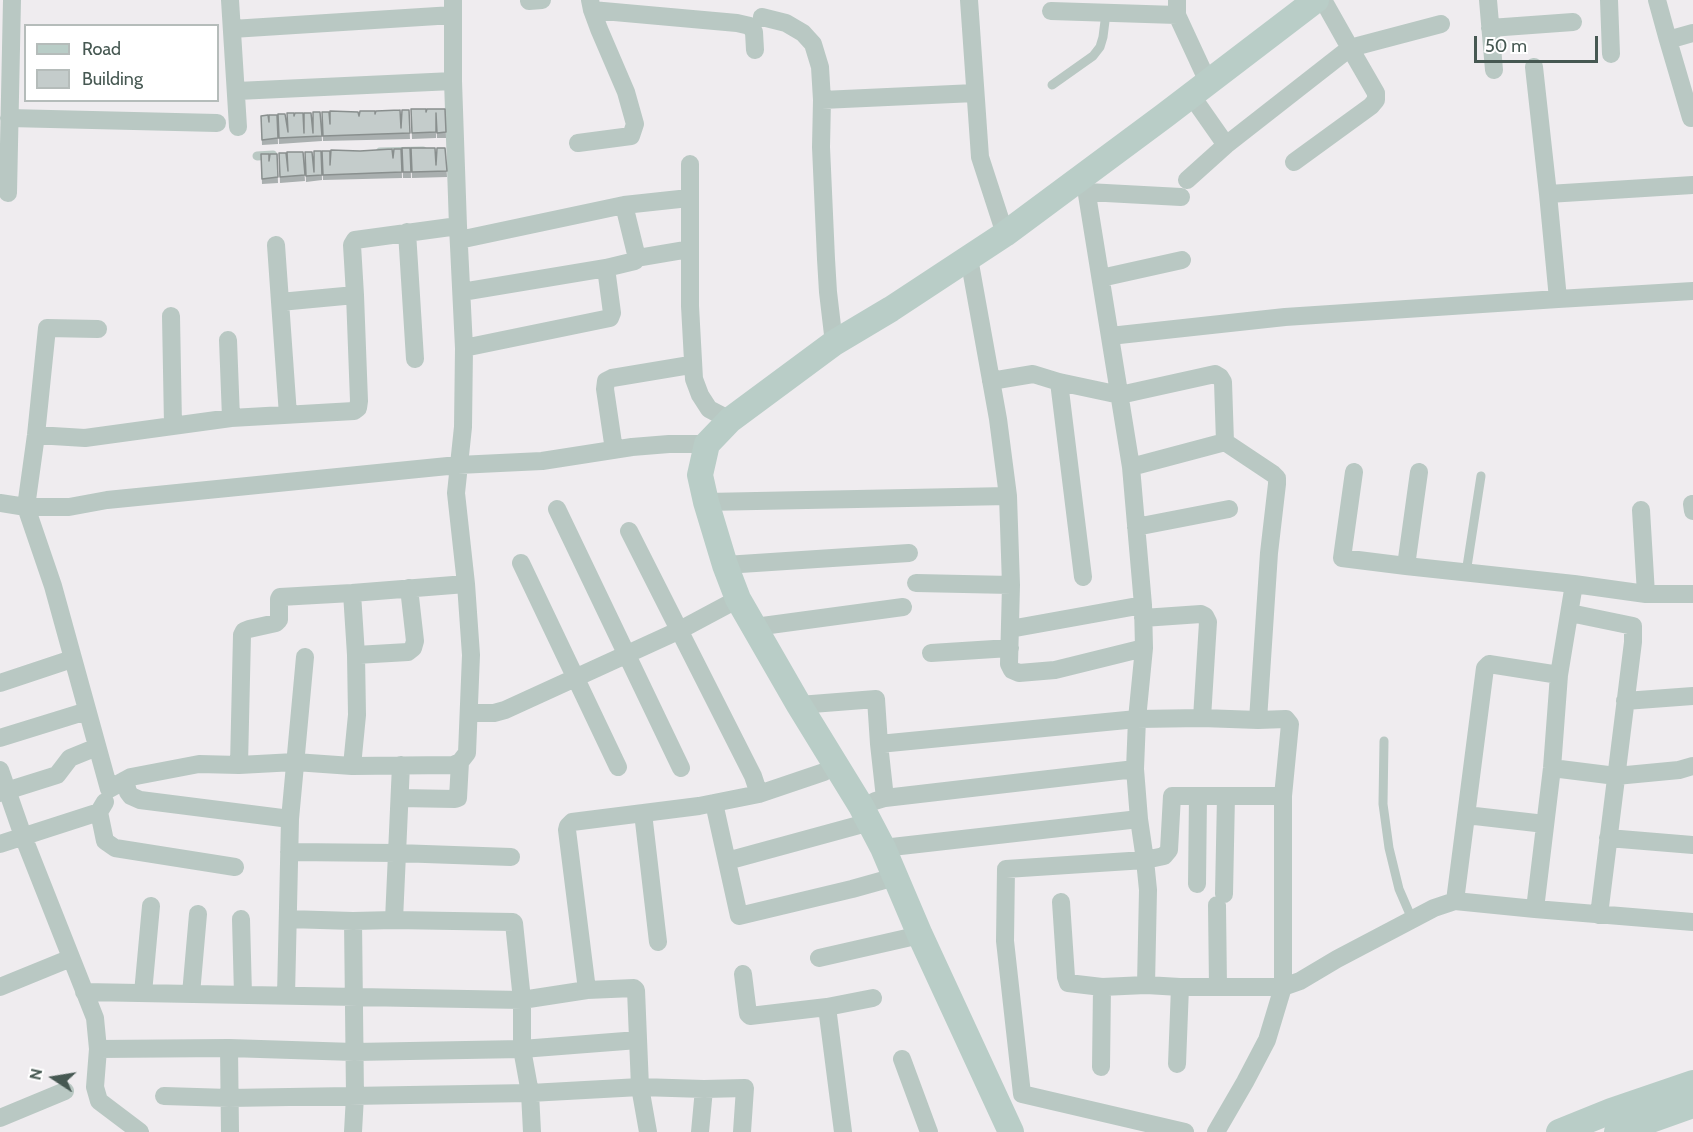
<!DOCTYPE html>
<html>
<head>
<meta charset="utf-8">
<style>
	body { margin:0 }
	#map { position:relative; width:1693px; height:1132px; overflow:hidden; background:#efecef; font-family:Cabin,sans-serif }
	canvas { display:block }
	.legend { position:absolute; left:24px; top:24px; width:195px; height:78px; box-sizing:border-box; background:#fff; border:2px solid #b5bcba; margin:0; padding:8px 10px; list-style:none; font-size:18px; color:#465852 }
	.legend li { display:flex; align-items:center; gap:12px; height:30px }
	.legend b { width:30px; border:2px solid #b5bcba }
	.north { position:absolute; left:24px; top:1048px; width:60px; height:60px; -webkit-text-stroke:4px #fff; paint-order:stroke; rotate:282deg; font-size:16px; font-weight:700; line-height:24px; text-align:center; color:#465852 }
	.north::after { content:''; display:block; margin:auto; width:21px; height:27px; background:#465852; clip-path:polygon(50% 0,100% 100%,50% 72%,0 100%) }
	.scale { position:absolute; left:1474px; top:36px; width:124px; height:27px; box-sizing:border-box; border:3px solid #465852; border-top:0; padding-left:8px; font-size:18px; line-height:21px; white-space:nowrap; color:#465852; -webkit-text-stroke:4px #fff; paint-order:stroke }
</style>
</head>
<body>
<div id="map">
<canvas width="1693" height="1132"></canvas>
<ul class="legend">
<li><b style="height:8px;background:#b9cdc7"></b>Road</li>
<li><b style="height:16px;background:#c4cccb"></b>Building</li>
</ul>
<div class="north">N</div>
<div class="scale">50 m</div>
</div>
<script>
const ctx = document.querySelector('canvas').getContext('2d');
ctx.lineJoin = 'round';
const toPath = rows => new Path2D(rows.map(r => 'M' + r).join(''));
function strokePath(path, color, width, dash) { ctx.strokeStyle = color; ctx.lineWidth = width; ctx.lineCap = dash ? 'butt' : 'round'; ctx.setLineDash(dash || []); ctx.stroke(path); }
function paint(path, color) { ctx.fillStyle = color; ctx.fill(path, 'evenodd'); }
const lane = toPath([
	[1052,85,1093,56,1100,47,1103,37,1106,13],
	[380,152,423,151],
	[257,156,273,155],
	[1466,573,1481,476],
	[1384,741,1383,804,1389,848,1399,889,1412,919]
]);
const street = toPath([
	[230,0,238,127],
	[969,0,980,157,1005,234],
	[1177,0,1177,15,1208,82],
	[1488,0,1494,70],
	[1609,0,1611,54],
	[1657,0,1668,40],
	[529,1,542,0],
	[592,10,737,23,750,26,754,32,755,50],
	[1051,11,1177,15],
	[762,17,786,23,803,33,813,44,820,67,822,100,821,147,826,259,828,292,834,343],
	[1490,28,1573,22],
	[232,29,453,15],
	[1534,67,1548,194],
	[237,91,453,81],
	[1191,95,1226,145],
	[822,100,975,93],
	[9,118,217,123],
	[1691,118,1668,40,1693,33],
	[578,143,631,136,635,124,626,92,599,29,592,10,590,0],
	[1294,162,1371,106,1376,100,1376,93,1350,48,1441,24],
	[690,164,690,306,694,379,700,395,709,409,730,420],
	[1187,180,1226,145,1350,48,1323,0],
	[1693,185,1548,194,1558,299,1693,291],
	[1087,192,1181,197],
	[8,193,12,0],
	[407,232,415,359],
	[459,240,624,205,689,198],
	[276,245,288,415],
	[637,258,690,249],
	[969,258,998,419,1008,496,1011,585,1009,664,1012,670,1019,673,1055,670,1144,648,1143,605,1131,467,1084,176],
	[1101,278,1182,260],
	[462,292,606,268],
	[280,302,355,295,352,245,355,240,458,226],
	[171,316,173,425],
	[98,329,47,328,36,435,26,507,53,586,109,789,131,777,199,764,239,765,295,762,352,766,453,765,460,762,467,753,471,655,466,584,456,493,463,427,464,348,458,226,453,81,453,0],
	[1110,336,1285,317,1558,299],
	[228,340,231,418],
	[464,348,610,318,612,313,606,268,635,261,637,258,624,205],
	[991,381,1033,374,1059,382,1120,395,1215,374,1220,377,1223,382,1225,442,1273,474,1277,478,1277,484,1269,553,1258,720,1202,718,1137,719,1144,648],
	[1059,382,1083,577],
	[36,435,85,438,231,418,354,411,358,408,359,401,355,295],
	[614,450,605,389,606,381,612,378,684,366],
	[1131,467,1225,442],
	[1354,472,1342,558,1406,566,1574,584],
	[706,502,1008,496],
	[0,503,26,507,69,507,107,500,458,465,542,461,632,447,669,444,707,444],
	[1692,504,1693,511],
	[557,509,681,768],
	[1641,510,1646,594],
	[1136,527,1229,509],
	[629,531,753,776,759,794],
	[521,563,618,767],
	[725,565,909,553],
	[1406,566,1419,472],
	[916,583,1011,585],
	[1570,613,1633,626,1633,642,1599,915],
	[1143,618,1201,614,1205,616,1208,622,1202,718],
	[755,627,903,607],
	[1010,629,1143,605],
	[931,653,1010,648],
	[356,655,408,652,413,648,415,641,409,588],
	[0,683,72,659],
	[1625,701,1693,696],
	[799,705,876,699,879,744],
	[469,713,494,713,505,710,680,630,738,599],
	[0,738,87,711],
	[239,765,242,635,244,631,249,629,276,623,279,620,279,599,280,597,352,593,466,584],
	[352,766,357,715,356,655,352,593],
	[1552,768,1616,776,1679,770,1693,766],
	[0,770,23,836,95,1018,98,1049,95,1087,99,1101,140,1132],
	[125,780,128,792,131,796,140,800,290,819],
	[0,793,57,775,70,758,97,747],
	[400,798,455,799,458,798,460,762],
	[885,798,879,744,1137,719,1135,769,1139,819],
	[875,801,885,798,1135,769],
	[714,803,739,916,852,889,895,877],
	[99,812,105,841,115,848,235,867],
	[643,813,658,942],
	[1466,815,1545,824],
	[1608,838,1693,845],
	[0,844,99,812,105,802],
	[883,848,1139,819,1145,860,1006,869,1005,941,1022,1094,1185,1132],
	[289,852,397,853,511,857],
	[727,861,870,822],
	[1197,884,1198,796],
	[1224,894,1226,796],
	[1455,901,1485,668,1489,664,1559,675],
	[1061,902,1066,977,1068,983,1102,987,1146,985,1180,987,1283,987,1283,796,1290,724,1286,719,1258,720],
	[1217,905,1218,987],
	[1535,909,1552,768,1559,675,1574,584,1646,594,1693,594],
	[241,919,243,995],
	[288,919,353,921],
	[819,958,920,935],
	[743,974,748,1014,750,1016,827,1007],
	[1146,985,1148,890,1145,860,1164,856,1169,850,1172,796,1283,796],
	[0,987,71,958],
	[84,992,522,1000,514,923,513,922,394,920],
	[143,993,151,906],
	[191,994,198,914],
	[286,996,290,819,305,657],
	[229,1048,354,1052,522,1049,638,1040],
	[98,1049,229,1048,230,1132],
	[902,1059,929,1132],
	[1177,1064,1180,987],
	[1101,1067,1102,987],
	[164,1096,229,1098,530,1093,640,1087,704,1089,745,1088,742,1132],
	[0,1118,65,1091],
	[353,1132,355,1096,353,921,394,920,401,765],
	[532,1132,530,1093,522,1049,522,1000,587,990],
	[648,1132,640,1087,636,990,634,988,587,990,567,830,568,826,572,822,699,806,759,794,824,772,835,765],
	[700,1132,704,1089],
	[843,1132,827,1007,873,998],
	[1216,1132,1245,1082,1267,1040,1283,987,1300,981,1337,959,1434,908,1455,901,1535,909,1693,922]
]);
const secondary = toPath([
	[1011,1132,920,935,883,848,861,806,799,705,738,599,725,565,706,502,700,475,707,444,730,420,834,343,891,309,1005,234,1164,116,1316,0],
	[1559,1132,1611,1111,1693,1083],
	[1617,1132,1693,1105]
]);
const wall = toPath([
	[411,109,426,112,445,109,446,138,437,138,436,119,436,138,412,139],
	[409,110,410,139,323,141,322,112,330,124,359,116,375,114,401,128],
	[320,112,322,141,279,144,278,114,287,130,304,133,313,133],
	[277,115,278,144,262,145,261,116,269,121],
	[402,148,410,148,411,178,403,178],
	[411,148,436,165,445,148,447,177,412,178],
	[401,149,402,178,323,180,322,151,330,165,393,158],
	[321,151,322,180,306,182,305,152,314,170],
	[303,152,305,181,280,183,279,153,288,169],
	[261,154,269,161,277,154,278,183,262,184]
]);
const building = toPath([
	[411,109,426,109,426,112,427,109,445,109,446,132,437,133,436,113,436,132,412,133,411,109],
	[400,110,401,128,402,110,409,110,410,133,323,136,322,112,329,112,330,124,330,111,358,112,359,116,360,111,375,111,375,114,376,111,400,110],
	[313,112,320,112,322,136,279,138,278,114,285,114,288,132,287,113,294,113,294,116,295,113,303,113,304,133,304,113,311,113,313,133,313,112],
	[268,115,269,122,269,115,277,115,278,138,262,140,261,116,268,115],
	[402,148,410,148,411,172,403,172,402,148],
	[411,148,435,148,436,165,437,148,445,148,447,171,412,172,411,148],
	[392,149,393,158,394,149,401,149,402,172,323,175,322,151,330,151,330,165,331,150,360,151,392,149],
	[314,151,321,151,322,175,306,176,305,152,312,152,314,172,314,151],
	[287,152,303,152,305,175,280,177,279,153,286,153,288,171,287,152],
	[261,154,269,154,269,161,270,154,277,154,278,177,262,179,261,154]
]);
strokePath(lane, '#b9c8c3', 9);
strokePath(street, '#b9c8c3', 18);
strokePath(secondary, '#b9cdc7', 26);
paint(wall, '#a9afaf');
paint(building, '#c4cccb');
strokePath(building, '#898f8e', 1.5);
</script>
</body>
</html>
